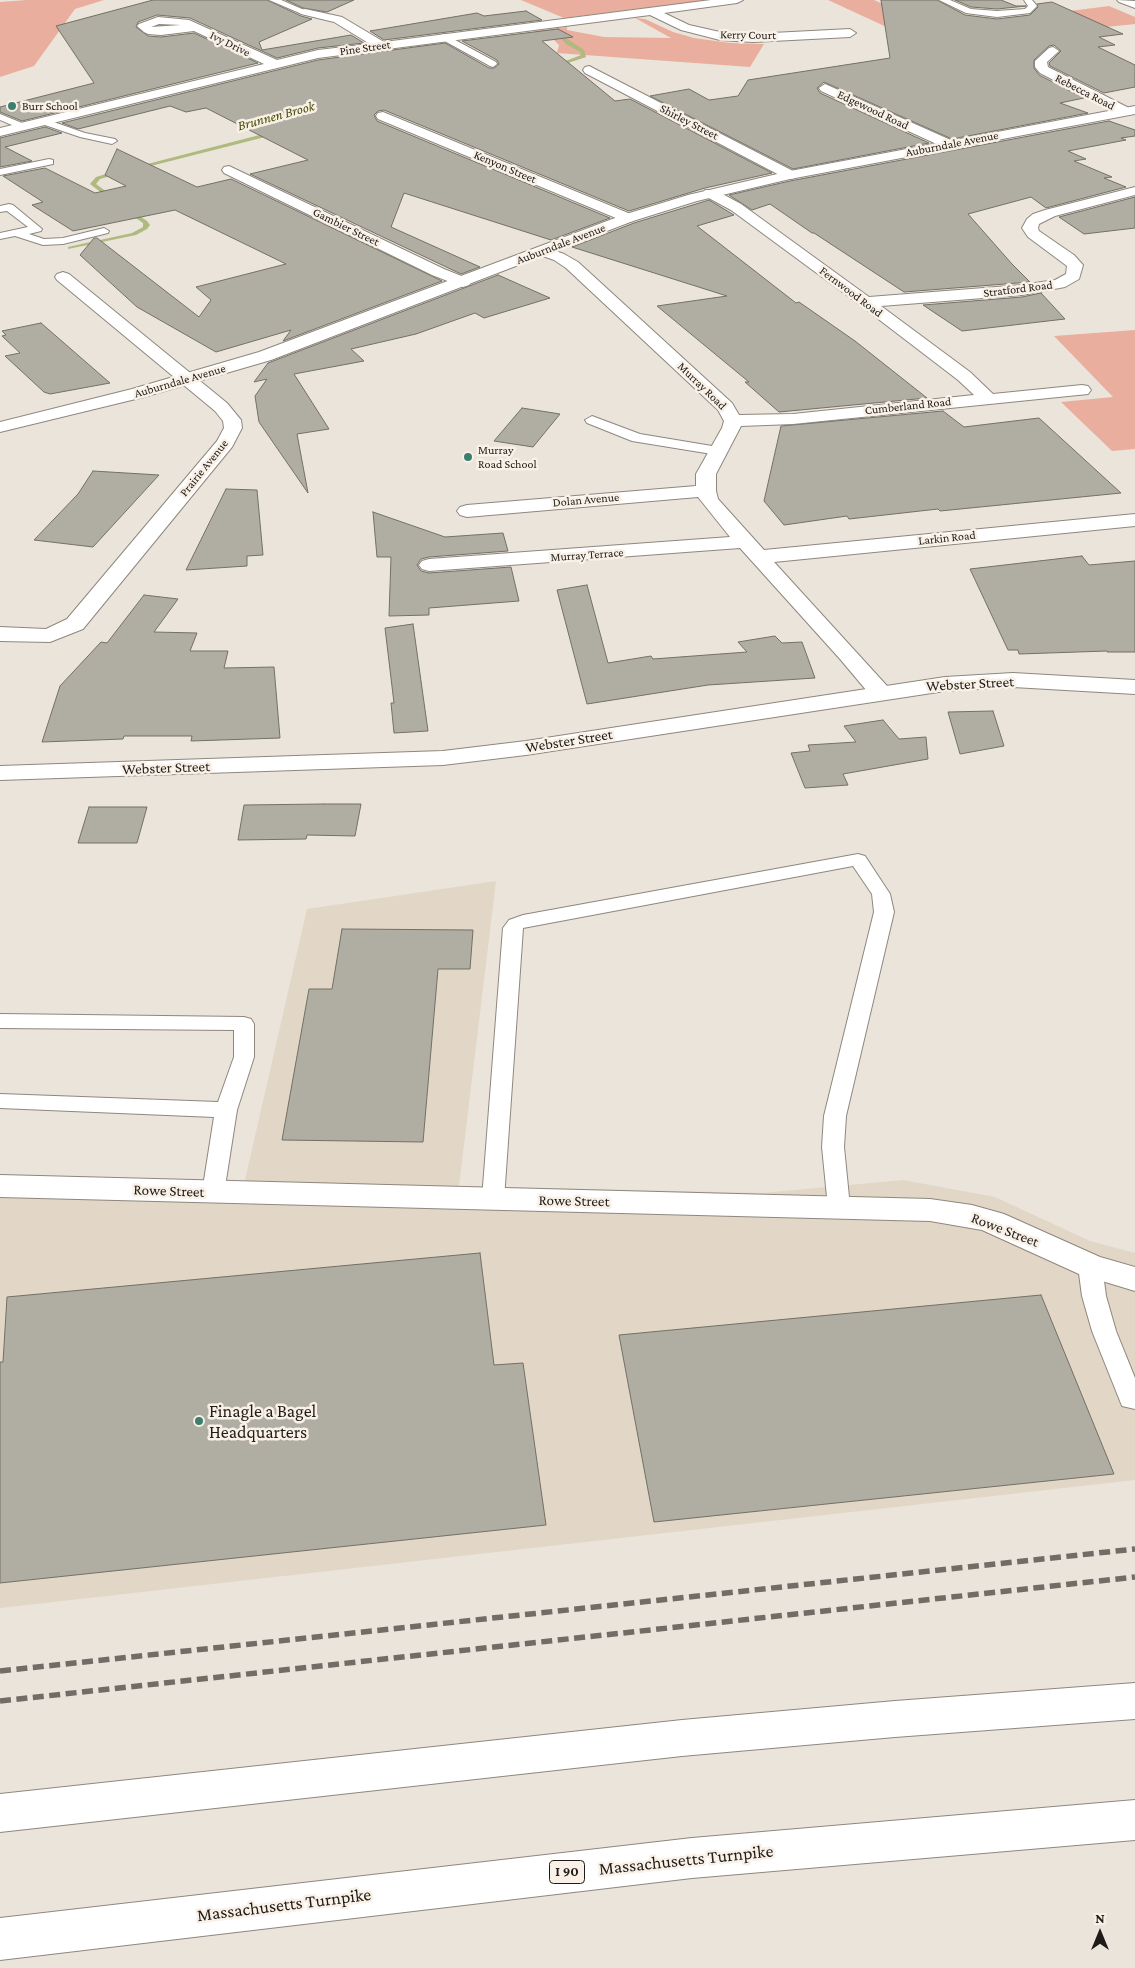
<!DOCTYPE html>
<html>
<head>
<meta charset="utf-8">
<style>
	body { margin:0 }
	#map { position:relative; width:1135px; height:1968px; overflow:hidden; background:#ebe4da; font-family:"Crimson Pro",serif }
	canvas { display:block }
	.north { position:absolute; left:1075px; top:1908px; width:50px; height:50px; -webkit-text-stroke:4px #f9f1e7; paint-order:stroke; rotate:0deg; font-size:14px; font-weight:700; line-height:20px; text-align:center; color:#1e1b18 }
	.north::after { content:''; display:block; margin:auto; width:18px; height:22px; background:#1e1b18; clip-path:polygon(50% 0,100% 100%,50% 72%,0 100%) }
</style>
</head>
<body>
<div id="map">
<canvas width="1135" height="1968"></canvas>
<div class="north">N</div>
</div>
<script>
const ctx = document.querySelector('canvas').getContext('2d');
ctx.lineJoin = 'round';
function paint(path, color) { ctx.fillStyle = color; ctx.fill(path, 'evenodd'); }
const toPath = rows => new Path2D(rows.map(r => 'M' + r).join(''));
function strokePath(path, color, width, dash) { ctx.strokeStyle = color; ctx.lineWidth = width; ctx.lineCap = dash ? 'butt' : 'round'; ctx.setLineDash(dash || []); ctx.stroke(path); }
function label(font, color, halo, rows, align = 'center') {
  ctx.font = font + ' "Crimson Pro",serif'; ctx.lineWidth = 5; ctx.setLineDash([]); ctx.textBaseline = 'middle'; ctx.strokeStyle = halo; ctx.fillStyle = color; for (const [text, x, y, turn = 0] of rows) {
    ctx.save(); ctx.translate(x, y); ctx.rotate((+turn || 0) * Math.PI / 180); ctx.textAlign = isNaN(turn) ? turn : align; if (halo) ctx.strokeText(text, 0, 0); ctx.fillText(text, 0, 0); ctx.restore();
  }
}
const built = toPath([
	[496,881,459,1186,763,1193,903,1180,995,1197,1090,1241,1135,1253,1135,1480,0,1608,0,1177,242,1193,307,909]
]);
const green = toPath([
	[27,0,104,0,75,9,34,66,0,77,0,2],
	[521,0,708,0,564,18],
	[828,0,874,0,927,24,954,26,1109,6,1135,17,1135,24,1030,35,893,30],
	[635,18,645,19,673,32,694,38,730,43,764,44,750,67,557,53,559,45,554,40,535,31,567,27,567,30,604,37,671,38],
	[1135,330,1135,449,1112,451,1061,402,1113,397,1054,336]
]);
const stream = toPath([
	[559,36,563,36,584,50,586,57,553,68,553,66,581,55,580,52,566,44,559,36],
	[275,131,277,134,135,170,132,168,275,131],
	[119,170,121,173,100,179,96,184,115,198,115,200,111,200,90,184,96,177,119,170],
	[124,208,128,208,147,221,150,225,147,229,136,235,68,249,68,247,132,233,143,227,143,223,124,210,124,208]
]);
const building = toPath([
	[153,0,267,0,301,16,312,19,259,42,262,50,351,35,364,43,318,48,277,58,190,18,157,15,138,22,136,27,148,36,161,37,194,33,258,63,22,121,0,112,0,107,94,83,56,26,153,0],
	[286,0,354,0,327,12,303,8,286,0],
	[881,0,937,0,965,15,997,19,1030,15,1038,7,1037,4,1052,2,1123,34,1099,37,1115,45,1098,47,1135,65,1135,87,1104,93,1050,66,1049,63,1061,51,1054,45,1049,46,1034,60,1034,68,1039,75,1084,98,1060,103,1088,113,952,139,824,82,817,88,820,93,929,143,793,169,650,96,689,89,709,100,738,96,748,80,890,58,881,0],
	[955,0,1001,0,1016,6,1026,6,997,9,971,7,955,0],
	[526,11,542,20,384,40,370,31,477,13,484,16,526,11],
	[558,29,573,37,542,41,615,101,630,99,772,173,705,188,629,211,384,110,378,111,374,115,377,121,610,218,551,240,404,193,391,227,480,267,461,274,250,174,308,160,206,108,186,112,170,106,78,129,62,123,318,60,445,43,489,68,494,68,499,64,497,60,462,41,558,29],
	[1109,121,1135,130,1135,136,1121,138,1126,140,1068,151,1086,159,1074,161,1112,177,1104,178,1126,187,1046,208,1031,197,968,214,1012,264,1030,282,904,292,814,233,812,233,770,204,752,210,729,195,790,181,1109,121],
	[45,127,62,133,5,147,32,161,0,167,0,138,45,127],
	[117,149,197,187,231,179,442,281,283,341,291,330,216,352,137,307,80,255,94,238,97,238,199,317,211,300,196,287,286,264,175,210,73,231,32,205,43,202,3,176,45,168,95,193,126,186,105,175,117,149],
	[1135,197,1135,228,1084,234,1059,217,1135,197],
	[709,200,734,215,697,226,796,303,799,302,855,341,927,398,779,412,745,382,749,382,657,306,727,296,572,247,634,223,709,200],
	[498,275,550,298,484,318,475,313,416,334,351,349,364,361,294,374,329,429,297,434,308,493,259,422,255,396,267,379,254,382,268,363,498,275],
	[1041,293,1065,319,962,331,923,305,1022,297,1041,293],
	[41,323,110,383,50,394,44,392,5,356,20,353,2,336,6,335,2,331,41,323],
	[522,408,560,414,533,447,494,441,522,408],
	[943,411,964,427,1039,418,1121,493,940,511,938,509,849,519,847,516,784,525,764,501,781,426,943,411],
	[93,471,159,475,93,547,34,540,78,494,93,471],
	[226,489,257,490,263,555,247,556,247,566,186,570,226,489],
	[373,512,445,537,503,533,508,551,429,557,421,559,417,565,421,571,429,573,511,567,519,601,429,608,429,615,389,616,391,557,377,557,373,512],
	[1082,556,1089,565,1135,561,1135,652,1107,652,1107,651,1019,654,1018,650,1008,650,970,569,1082,556],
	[587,585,608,663,651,656,653,659,747,652,738,642,775,636,782,643,802,642,815,678,708,685,587,704,557,590,587,585],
	[144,595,178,599,154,632,197,633,190,651,228,651,224,668,274,667,280,738,191,741,192,736,124,736,123,739,42,742,60,686,101,642,107,643,144,595],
	[413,624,428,731,394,733,391,703,394,703,385,628,413,624],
	[993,711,1004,746,960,754,948,712,993,711],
	[883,720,899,739,926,737,928,759,843,774,848,785,805,788,791,753,810,751,808,745,856,742,844,726,883,720],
	[324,804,361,804,355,836,307,835,306,839,238,840,244,805,324,804],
	[89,807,147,807,137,843,78,843,89,807],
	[342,929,473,930,470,969,438,969,423,1142,282,1140,309,989,332,989,342,929],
	[480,1253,494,1365,523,1363,546,1525,0,1583,0,1362,3,1362,7,1297,480,1253],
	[1041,1295,1114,1474,654,1522,619,1335,1041,1295]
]);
const lane = toPath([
	[269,0,281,0,309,12,302,14,269,0],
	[939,0,950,0,971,9,997,11,1025,9,1028,6,1024,0,1032,0,1037,6,1030,13,997,17,966,13,939,0],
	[444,34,496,62,497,64,493,67,490,66,441,39,441,35,444,34],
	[0,114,27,125,29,127,24,130,0,120,0,114],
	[45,119,85,133,115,139,117,141,112,144,80,137,42,124,40,122,45,119],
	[49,159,53,160,53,164,0,175,0,169,49,159],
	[9,204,13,205,42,229,41,231,29,234,44,239,63,238,104,228,109,231,108,233,63,244,43,245,15,236,0,239,0,233,28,227,7,211,0,212,0,206,9,204],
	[592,416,640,434,718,447,725,451,718,455,632,441,587,423,585,420,592,416],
	[858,854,865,856,890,894,894,912,846,1116,844,1147,850,1207,847,1213,839,1215,831,1213,828,1207,822,1147,824,1116,874,912,872,894,853,866,523,928,504,1199,501,1205,493,1207,485,1205,482,1199,503,928,509,920,523,915,858,854],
	[0,1014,244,1017,251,1019,254,1024,254,1057,237,1110,224,1193,221,1199,213,1201,205,1199,202,1193,214,1117,0,1108,0,1094,218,1102,234,1057,234,1030,0,1028,0,1014],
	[1090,1257,1098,1260,1102,1266,1106,1296,1116,1331,1135,1378,1135,1409,1122,1406,1092,1331,1082,1296,1078,1266,1082,1260,1090,1257]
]);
const street = toPath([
	[711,0,743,0,737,3,664,13,689,25,720,32,753,34,850,29,856,33,850,37,753,42,720,40,681,30,650,15,318,58,0,136,0,128,264,64,194,31,161,35,148,34,144,32,137,26,139,24,158,17,189,20,277,60,318,50,370,44,334,22,301,14,299,12,301,10,305,9,342,17,384,42,711,0],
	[159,24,181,25,151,27,159,24],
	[1117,0,1135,1,1135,8,1119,2,1117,0],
	[1053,47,1059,51,1047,62,1048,67,1129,108,1131,111,1129,114,1119,114,1040,73,1035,67,1035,61,1049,48,1053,47],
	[589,66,795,172,797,175,795,178,790,179,785,178,585,73,583,70,585,67,589,66],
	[825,84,953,141,955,144,953,147,943,147,821,91,819,88,825,84],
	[383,112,633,215,635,218,633,221,628,222,623,221,378,119,376,116,378,113,383,112],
	[229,166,444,269,469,279,471,282,469,285,463,287,432,275,224,173,222,170,224,167,229,166],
	[1135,187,1135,195,1055,216,1039,224,1038,228,1039,231,1074,255,1083,265,1079,279,1065,287,1022,295,881,306,970,372,993,394,1082,385,1088,386,1091,390,1088,394,793,424,741,426,716,474,716,491,718,499,764,550,1135,514,1135,526,774,562,888,687,891,692,888,697,880,699,872,697,840,659,740,548,429,571,422,569,419,565,422,561,429,559,730,537,698,497,467,517,460,515,457,511,460,507,467,505,696,486,696,474,722,428,724,421,718,410,566,268,554,260,537,254,534,251,537,248,547,248,564,254,578,262,732,403,739,415,793,414,974,395,958,380,860,305,731,210,705,196,703,193,705,190,715,190,741,204,869,297,1022,285,1055,280,1066,274,1067,266,1028,237,1022,228,1027,219,1033,214,1045,210,1135,187],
	[63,272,69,274,227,403,241,420,242,428,232,447,83,629,50,642,0,641,0,627,46,629,67,619,217,441,224,428,223,421,215,411,57,280,55,277,57,274,63,272],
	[0,1175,930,1199,972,1205,1004,1214,1100,1257,1135,1267,1135,1291,1079,1274,982,1230,930,1221,0,1197,0,1175]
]);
const secondary = toPath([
	[1135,106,1135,114,790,179,697,201,633,221,271,360,144,397,0,432,0,422,132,389,259,352,623,215,688,195,790,171,1135,106],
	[1013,673,1135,680,1135,694,1013,687,945,691,526,755,443,765,0,780,0,766,443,751,526,741,945,677,1013,673]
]);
const highway = toPath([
	[1135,1683,1135,1719,895,1737,682,1756,0,1832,0,1794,682,1720,895,1701,1135,1683],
	[1135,1800,1135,1840,692,1878,0,1960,0,1918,692,1838,1135,1800]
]);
const rail = toPath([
	[0,1671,1135,1549],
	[0,1701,1135,1577]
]);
const markers = [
	[12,106,5,"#3c7f70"],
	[468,457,5,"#3c7f70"],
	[199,1421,5,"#3c7f70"]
];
const farStreetnames = [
	["Kerry Court",748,35,1],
	["Ivy Drive",230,44,26],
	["Pine Street",365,48,-8],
	["Rebecca Road",1085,92,27],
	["Edgewood Road",873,110,25],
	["Shirley Street",689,122,27],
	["Auburndale Avenue",952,144,-11],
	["Kenyon Street",505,167,23],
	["Gambier Street",346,227,26],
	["Auburndale Avenue",561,244,-21],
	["Stratford Road",1018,289,-7],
	["Fernwood Road",851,292,37],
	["Auburndale Avenue",180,381,-16],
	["Murray Road",702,386,44],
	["Cumberland Road",908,406,-6],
	["Prairie Avenue",204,468,-51],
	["Dolan Avenue",586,500,-5],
	["Larkin Road",947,538,-6],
	["Murray Terrace",587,555,-4]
];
const farPoinames = [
	["Burr School",22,106],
	["Murray",478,450],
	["Road School",478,464]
];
const farWaternames = [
	["Brunnen Brook",276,116,-15]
];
const shields = [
	[567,1872,35]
];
const shieldNames = [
	["I 90",567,1872]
];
const streetNames = [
	["Webster Street",970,684,-3],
	["Webster Street",569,741,-9],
	["Webster Street",166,768,-2],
	["Rowe Street",169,1191,2],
	["Rowe Street",574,1201,1],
	["Rowe Street",1005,1230,21]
];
const nearPoinames = [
	["Finagle a Bagel",209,1411],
	["Headquarters",209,1432]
];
const nearStreetnames = [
	["Massachusetts Turnpike",686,1860,-6],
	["Massachusetts Turnpike",284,1905,-7]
];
paint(built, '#e2d6c6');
paint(green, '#e9ae9d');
paint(stream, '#aeba7e');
paint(building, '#b0ada2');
strokePath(building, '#737066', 1);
strokePath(lane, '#8e877e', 2);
strokePath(street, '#8e877e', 2);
strokePath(secondary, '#8e877e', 2);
strokePath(highway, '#8e877e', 2);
paint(lane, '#fff');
paint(street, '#fff');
paint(secondary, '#fff');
paint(highway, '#fff');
strokePath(rail, '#716c66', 5.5, [11, 5.5]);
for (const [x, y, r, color] of markers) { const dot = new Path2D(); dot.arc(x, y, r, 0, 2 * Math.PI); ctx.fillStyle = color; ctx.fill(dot); strokePath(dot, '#f9f1e7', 2); }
label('12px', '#1e1b18', '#f9f1e7', farStreetnames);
label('12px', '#1e1b18', '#f9f1e7', farPoinames, 'left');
label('italic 14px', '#444c03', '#f9f1e7', farWaternames);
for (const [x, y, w] of shields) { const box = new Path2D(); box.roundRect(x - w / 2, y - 11.5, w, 23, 4); ctx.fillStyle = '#f9f1e7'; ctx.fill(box); strokePath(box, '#1e1b18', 1); }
label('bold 14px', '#1e1b18', null, shieldNames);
label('15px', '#1e1b18', '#f9f1e7', streetNames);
label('18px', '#1e1b18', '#f9f1e7', nearPoinames, 'left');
label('18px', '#1e1b18', '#f9f1e7', nearStreetnames);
</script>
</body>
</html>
